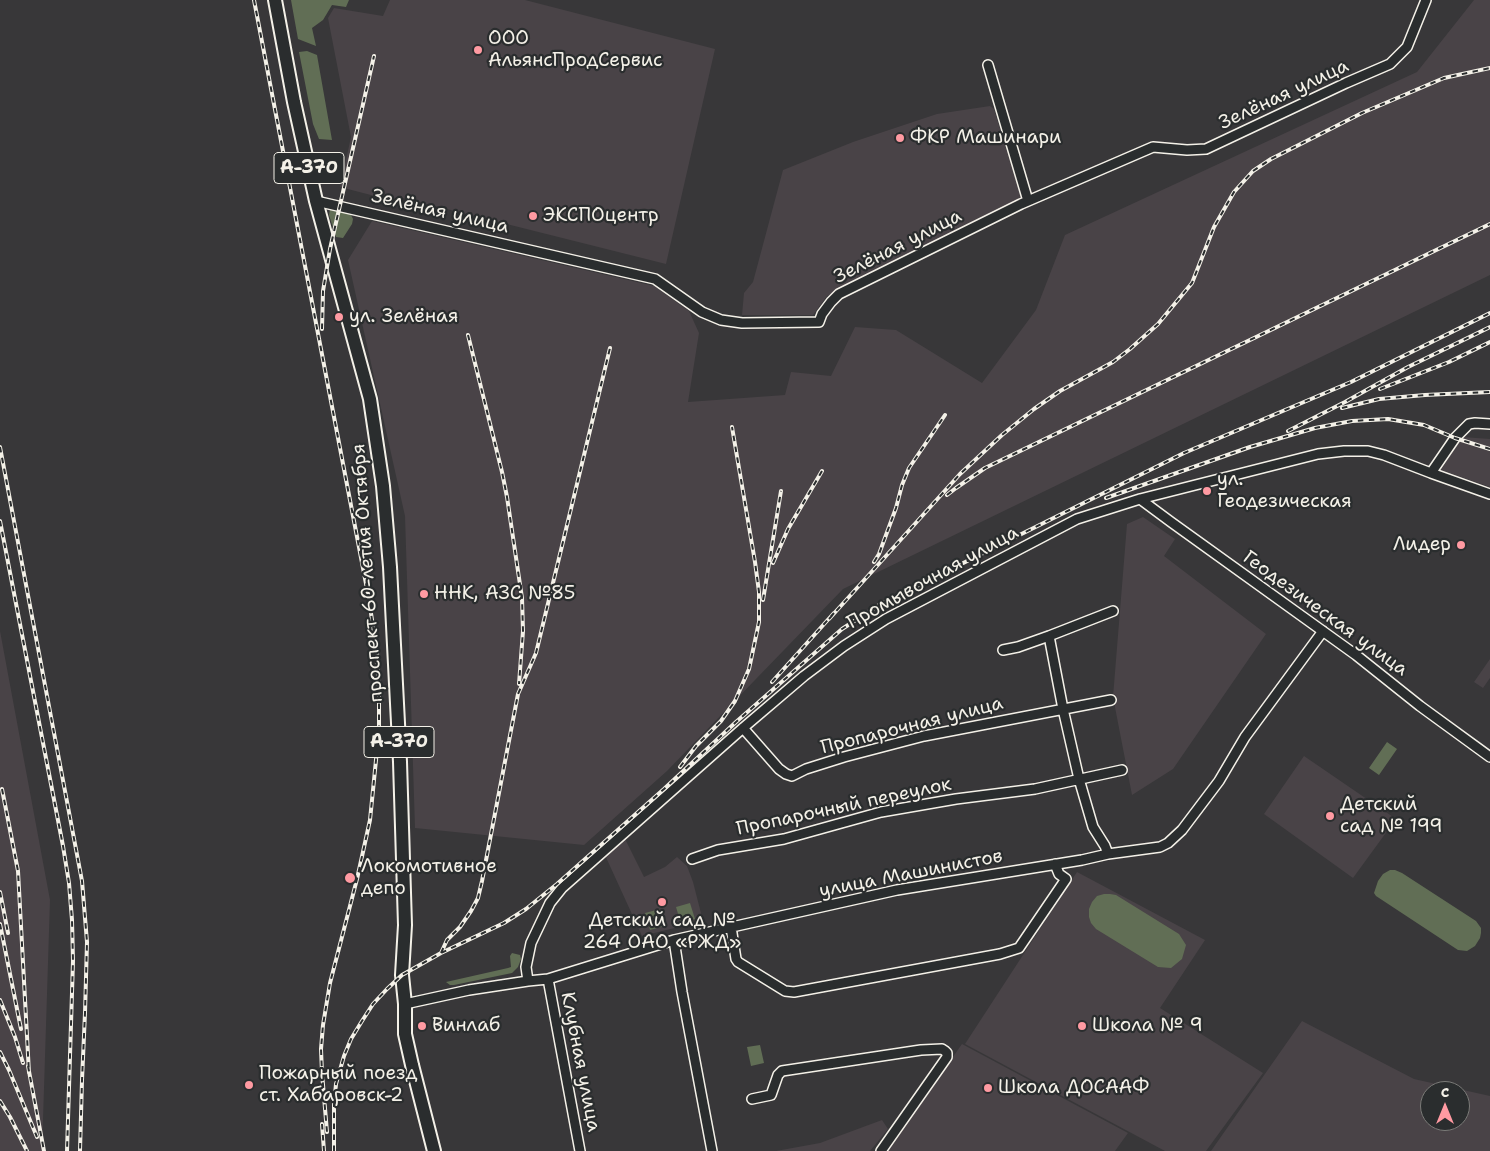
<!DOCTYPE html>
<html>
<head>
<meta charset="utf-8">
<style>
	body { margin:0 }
	#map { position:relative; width:1490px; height:1151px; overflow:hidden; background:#383739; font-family:"Shantell Sans",sans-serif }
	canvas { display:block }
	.north { position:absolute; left:1420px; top:1081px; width:50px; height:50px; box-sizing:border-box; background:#2a2d2e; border:1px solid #7b7b78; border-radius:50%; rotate:0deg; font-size:14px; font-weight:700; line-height:20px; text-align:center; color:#f4f1e8 }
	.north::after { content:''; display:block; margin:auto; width:18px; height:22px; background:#ff9aa2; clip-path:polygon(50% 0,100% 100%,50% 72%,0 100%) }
</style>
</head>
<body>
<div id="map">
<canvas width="1490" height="1151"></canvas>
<div class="north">С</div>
</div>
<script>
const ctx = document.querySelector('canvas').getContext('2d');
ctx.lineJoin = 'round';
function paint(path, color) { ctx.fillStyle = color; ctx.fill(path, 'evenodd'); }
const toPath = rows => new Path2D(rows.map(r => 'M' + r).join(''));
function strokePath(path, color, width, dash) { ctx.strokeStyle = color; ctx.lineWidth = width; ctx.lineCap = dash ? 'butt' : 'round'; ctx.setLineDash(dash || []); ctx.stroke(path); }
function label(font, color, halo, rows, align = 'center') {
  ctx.font = font + ' "Shantell Sans",sans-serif'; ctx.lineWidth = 4.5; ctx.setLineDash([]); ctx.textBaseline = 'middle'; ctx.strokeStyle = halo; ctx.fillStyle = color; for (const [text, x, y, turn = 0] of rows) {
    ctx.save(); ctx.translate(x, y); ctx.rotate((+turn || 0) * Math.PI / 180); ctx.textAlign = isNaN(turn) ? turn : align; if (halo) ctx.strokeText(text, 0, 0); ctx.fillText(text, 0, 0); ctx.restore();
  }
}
const built = toPath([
	[390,0,525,0,715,49,666,264,399,197,394,201,340,187,351,137,328,18,334,8,383,16],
	[1474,0,1490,0,1490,275,843,589,667,771,584,845,415,828,405,516,348,260,372,221,654,286,689,311,699,333,688,402,785,395,791,372,831,376,855,327,896,330,982,383,1036,310,1065,235,1417,72],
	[990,106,994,109,1021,198,827,296,813,315,742,315,744,293,753,282,783,170,853,142,937,114],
	[1462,437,1490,439,1490,487,1441,470],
	[1143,517,1175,539,1164,556,1266,634,1173,769,1132,795,1113,697,1127,524],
	[0,631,50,900,42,1151,0,1151],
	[1490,659,1490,678,1483,688,1474,682],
	[1304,756,1396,819,1353,878,1264,814],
	[624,837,644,877,665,867,677,857,687,866,693,882,703,921,642,936,604,853],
	[1077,872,1205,940,1160,1008,1263,1073,1206,1151,1165,1151,965,1044],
	[1302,1021,1414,1079,1490,1096,1490,1151,1211,1151],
	[1430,1091,1460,1091,1460,1121,1430,1121],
	[962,1044,1128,1133,1115,1151,887,1151],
	[882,1120,888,1129,870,1151,776,1151,820,1143]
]);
const green = toPath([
	[291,0,349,0,346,7,332,5,323,20,312,28,316,46,298,39],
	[307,51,317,55,332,140,319,139,313,124,299,52],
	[330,209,347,213,351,215,353,219,352,224,343,238,336,237,329,215],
	[1387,742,1397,749,1379,775,1369,768],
	[1390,870,1395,870,1402,873,1476,921,1481,928,1481,933,1480,938,1475,946,1467,951,1458,950,1376,896,1374,893,1378,881,1383,874],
	[1104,894,1110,894,1116,895,1179,934,1186,945,1182,959,1171,968,1158,967,1096,929,1091,923,1089,917,1089,909,1092,902,1097,896],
	[690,903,695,919,681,924,676,907],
	[660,909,665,926,650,930,645,913],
	[512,953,520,955,521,959,518,967,512,973,454,985,450,985,446,982,508,968,511,967,510,956],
	[760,1045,764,1063,751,1066,747,1047]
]);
const minor = toPath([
	[988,65,1028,201],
	[316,201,655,279,702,312,721,320,742,323,819,322,822,314,831,302,839,294,1021,204,1153,147,1187,150,1206,149,1346,83,1390,64,1407,47,1426,0],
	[1431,473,1455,438,1469,424,1475,423,1490,424],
	[1140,499,1171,522,1356,655,1420,706,1490,757],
	[1049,636,1063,709,1079,779,1093,827,1105,846,1108,854],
	[1003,650,1018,647,1049,636,1113,611],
	[743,728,779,769,786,774,792,776,806,769,844,757,924,736,1111,700],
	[692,859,718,850,784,839,881,812,956,799,1035,789,1122,770],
	[731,927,736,959,738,962,785,991,794,992,1000,954,1019,948,1066,879,1059,874,1055,864],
	[674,940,682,992,712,1151],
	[548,979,580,1151],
	[528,981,526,967,531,943,550,903,562,888,743,728,804,676,844,646,886,619,1077,519,1140,499,1318,454,1344,451,1368,451,1384,455,1431,473,1490,494],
	[405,1004,469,990,528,981,548,979,674,940,897,890,1082,860,1108,854,1160,847,1168,843,1182,830,1219,781,1245,737,1323,631],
	[752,1099,771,1095,778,1075,782,1071,921,1050,942,1049,945,1051,947,1053,947,1057,881,1151]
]);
const highway = toPath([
	[275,0,294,102,316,201,370,399,383,486,390,567,400,762,405,925,402,975,405,1004,405,1034,412,1065,434,1151]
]);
const rail = toPath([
	[254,0,368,594,377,652,379,695,379,730,370,820,357,879,330,983,323,1025,321,1049,322,1073,327,1132],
	[322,329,323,291,330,249,374,56],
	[468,335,502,472,507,497,522,598,523,631,519,684],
	[1380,389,1449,362,1490,342],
	[1342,408,1379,399,1425,395,1490,392],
	[1288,431,1345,402,1408,367,1490,327],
	[0,447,82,881,87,942,85,1013,82,1080,80,1151],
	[947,495,956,488,985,468,1490,224],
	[1106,498,1250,447,1315,428,1352,421,1388,419,1424,425,1455,438,1490,449],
	[0,521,63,846,69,883,72,920,73,961,67,1151],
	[874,562,879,554,896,508,902,485,909,468,945,415],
	[773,563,788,529,822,471],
	[763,600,781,491],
	[829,619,960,474,1002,435,1034,409,1060,391,1113,362,1130,349,1158,324,1192,283,1214,227,1234,192,1253,171,1271,159,1362,113,1444,78,1490,68],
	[772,682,834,613],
	[680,767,696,746,721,721,735,701,749,669,759,622,759,592,755,562,732,427],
	[2,789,18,871,29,1073],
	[0,892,8,933],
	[0,924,21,1029],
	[441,953,447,940,460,927,471,911,478,898,482,881,518,694,536,653,610,348],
	[0,1000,15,1037,23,1063],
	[0,1052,9,1070,37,1137],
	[28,1066,44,1151],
	[0,1101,10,1117,27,1151],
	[322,1124,324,1151],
	[334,1151,334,1105,336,1084,344,1056,351,1039,362,1021,373,1004,387,989,402,975,441,953,504,923,526,909,557,884,664,789,736,722,842,629,879,605,1184,453,1351,382,1490,313]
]);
const markers = [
	[478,50,5,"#ff9aa2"],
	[900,138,5,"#ff9aa2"],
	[533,216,5,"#ff9aa2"],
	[339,317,5,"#ff9aa2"],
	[1207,491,5,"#ff9aa2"],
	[1461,545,5,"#ff9aa2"],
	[424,594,5,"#ff9aa2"],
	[1330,816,5,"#ff9aa2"],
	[350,878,6,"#ff9aa2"],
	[662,902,5,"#ff9aa2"],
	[422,1026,5,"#ff9aa2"],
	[1082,1026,5,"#ff9aa2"],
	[249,1085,5,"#ff9aa2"],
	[988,1088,5,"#ff9aa2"]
];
const shields = [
	[309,168,70],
	[399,742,70]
];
const shieldNames = [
	["А-370",309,168],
	["А-370",399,742]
];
const poiNames = [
	["ООО",488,39],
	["АльянсПродСервис",488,61],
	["ФКР Машинари",910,138],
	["ЭКСПОцентр",543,216],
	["ул. Зелёная",349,317],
	["ул.",1217,480],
	["Геодезическая",1217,502],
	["Лидер",1451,545,"right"],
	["ННК, АЗС №85",434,594],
	["Детский",1340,805],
	["сад № 199",1340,827],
	["Локомотивное",361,867],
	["депо",361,889],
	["Детский сад №",662,921,"center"],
	["264 ОАО «РЖД»",662,943,"center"],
	["Винлаб",432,1026],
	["Школа № 9",1092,1026],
	["Пожарный поезд",259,1074],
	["ст. Хабаровск-2",259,1096],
	["Школа ДОСААФ",998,1088]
];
const streetNames = [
	["Зелёная улица",1284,95,-25],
	["Зелёная улица",440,212,13],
	["Зелёная улица",898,247,-27],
	["проспект 60-летия Октября",368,573,-94],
	["Промывочная улица",933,578,-29],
	["Геодезическая улица",1325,614,36],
	["Пропарочная улица",912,726,-14],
	["Пропарочный переулок",844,807,-12],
	["улица Машинистов",911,874,-11],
	["Клубная улица",580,1062,79]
];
paint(built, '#494347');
paint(green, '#616e55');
strokePath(minor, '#f4f1e8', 12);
strokePath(highway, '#f4f1e8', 16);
strokePath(minor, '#2a2d2e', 9);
strokePath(highway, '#2a2d2e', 12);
strokePath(rail, '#f4f1e8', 4);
strokePath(rail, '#2a2d2e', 2, [5.5]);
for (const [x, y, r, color] of markers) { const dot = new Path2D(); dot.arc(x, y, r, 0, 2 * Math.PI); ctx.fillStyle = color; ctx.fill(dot); strokePath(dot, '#2a2d2e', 2); }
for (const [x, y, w] of shields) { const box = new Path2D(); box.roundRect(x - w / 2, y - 15.5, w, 31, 4); ctx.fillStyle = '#2a2d2e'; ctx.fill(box); strokePath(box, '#f4f1e8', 1); }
label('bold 18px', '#f4f1e8', null, shieldNames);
label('19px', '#f4f1e8', '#2a2d2e', poiNames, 'left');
label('19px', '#f4f1e8', '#2a2d2e', streetNames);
</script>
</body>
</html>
